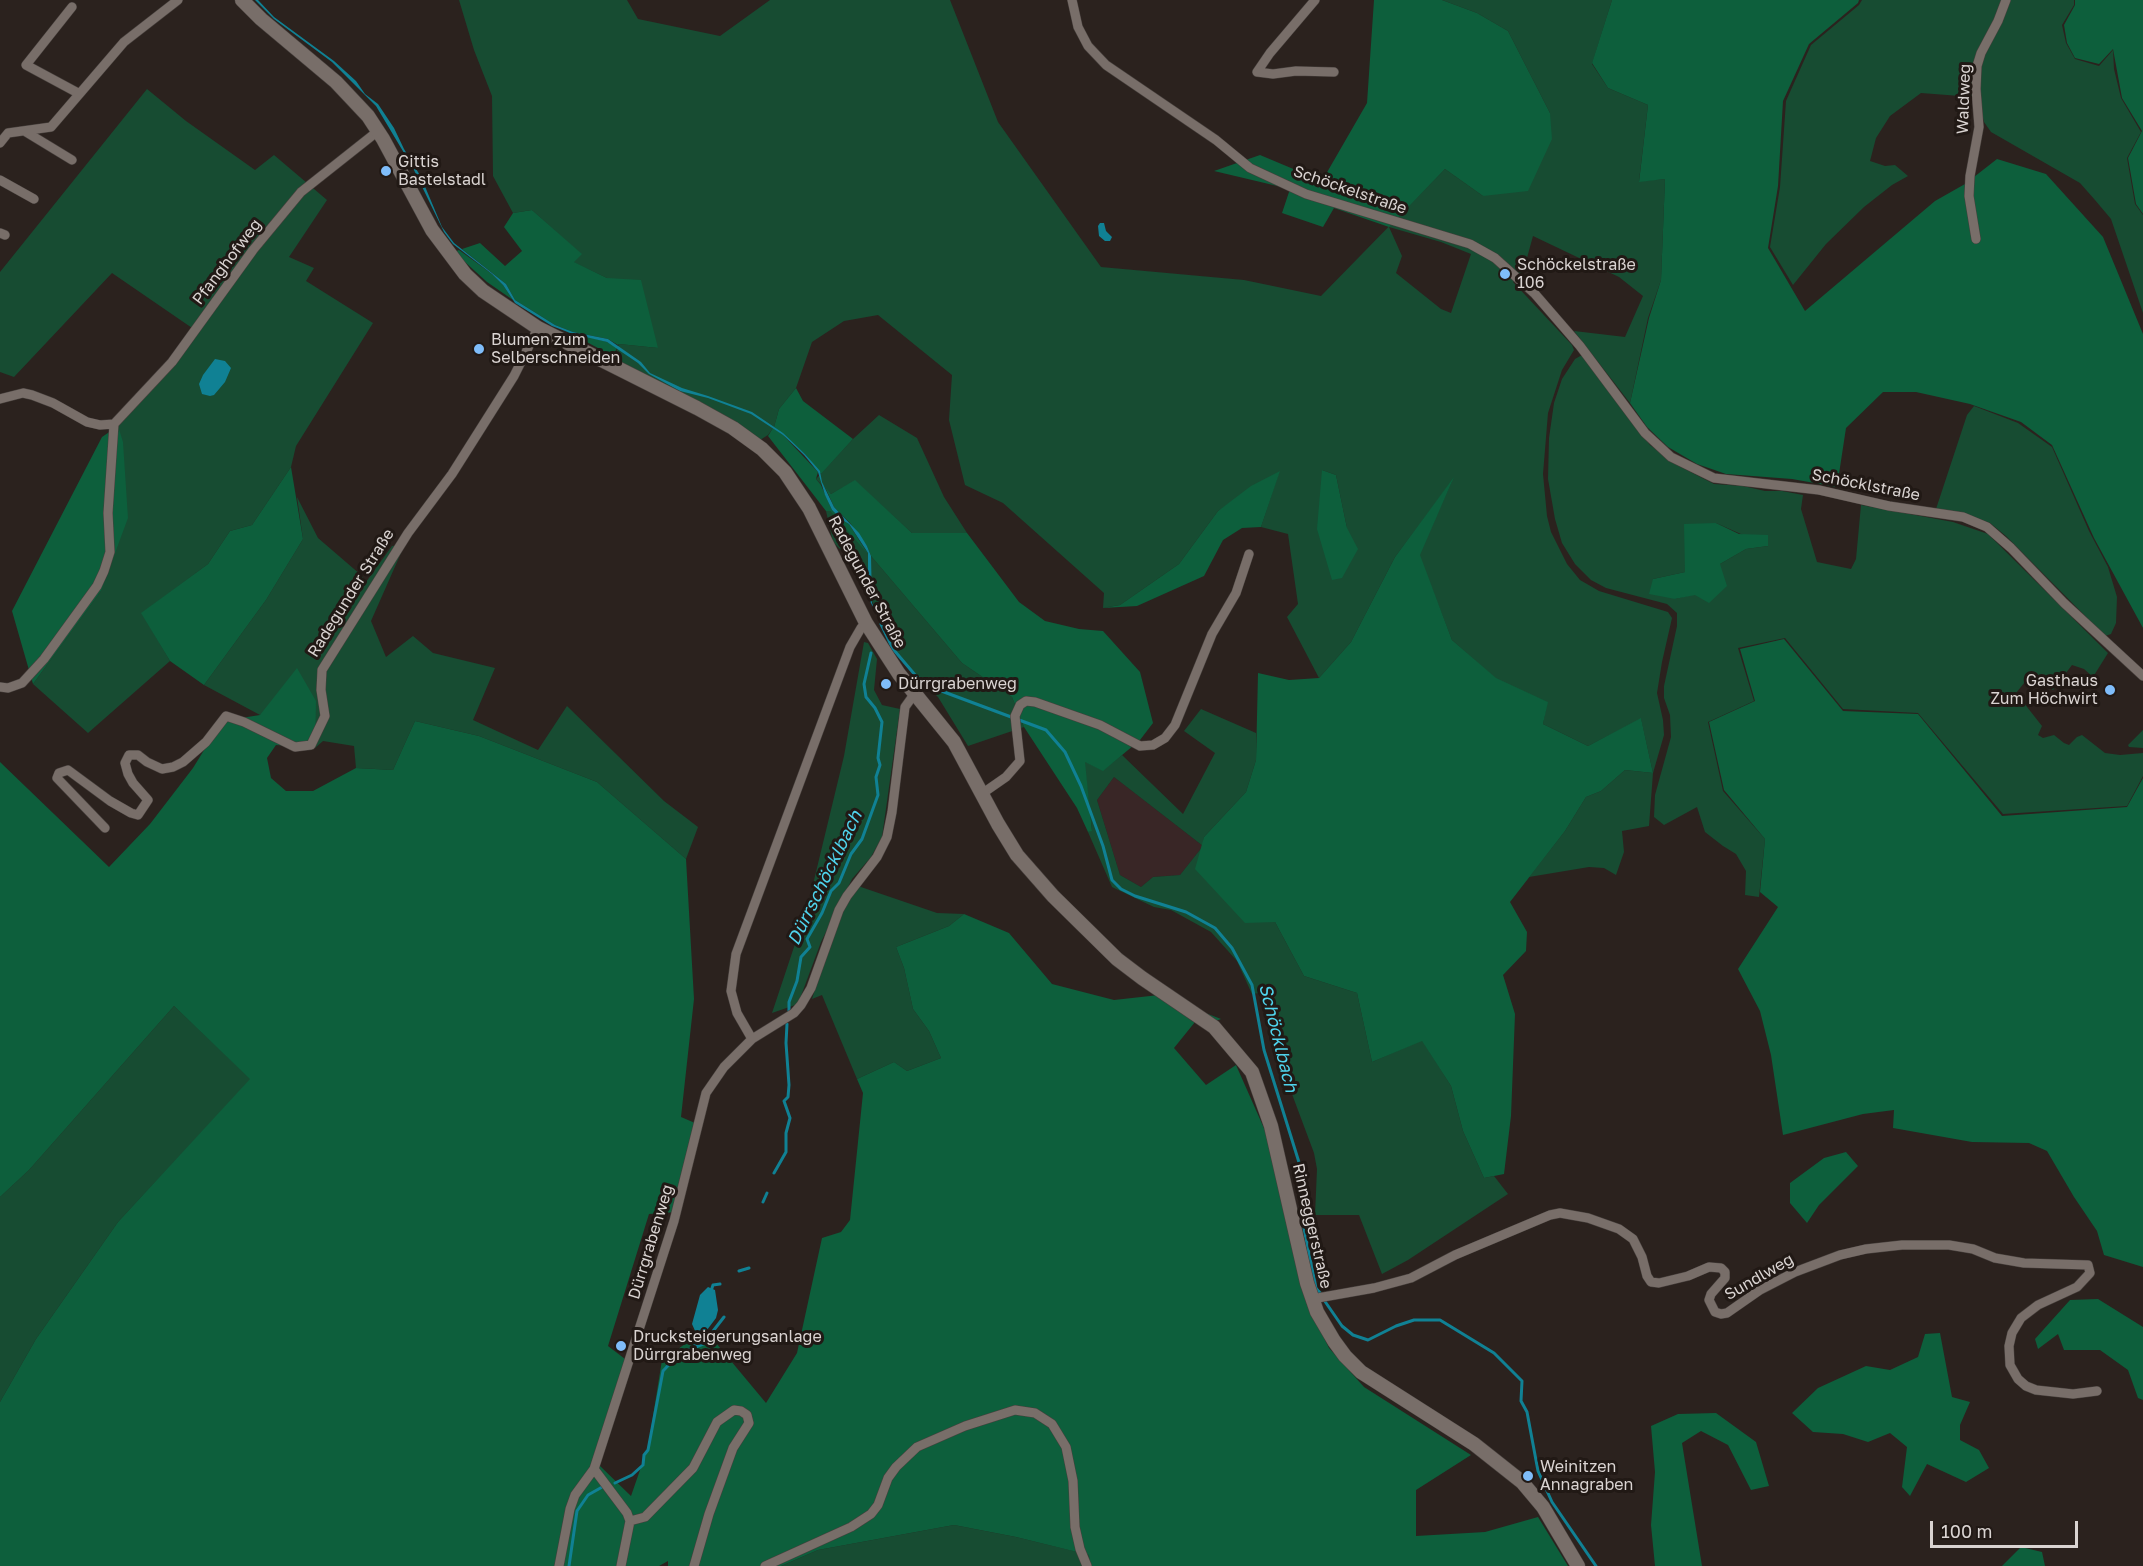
<!DOCTYPE html>
<html>
<head>
<meta charset="utf-8">
<style>
	body { margin:0 }
	#map { position:relative; width:2143px; height:1566px; overflow:hidden; background:#2b221e; font-family:"Golos Text",sans-serif }
	canvas { display:block }
	.scale { position:absolute; left:1930px; top:1521px; width:148px; height:27px; box-sizing:border-box; border:3px solid #dad4d2; border-top:0; padding-left:8px; font-size:18px; line-height:21px; white-space:nowrap; color:#dad4d2; -webkit-text-stroke:4px #211915; paint-order:stroke }
</style>
</head>
<body>
<div id="map">
<canvas width="2143" height="1566"></canvas>
<div class="scale">100 m</div>
</div>
<script>
const ctx = document.querySelector('canvas').getContext('2d');
ctx.lineJoin = 'round';
function paint(path, color) { ctx.fillStyle = color; ctx.fill(path, 'evenodd'); }
const toPath = rows => new Path2D(rows.map(r => 'M' + r).join(''));
function strokePath(path, color, width, dash) { ctx.strokeStyle = color; ctx.lineWidth = width; ctx.lineCap = dash ? 'butt' : 'round'; ctx.setLineDash(dash || []); ctx.stroke(path); }
function label(font, color, halo, rows, align = 'center') {
  ctx.font = font + ' "Golos Text",sans-serif'; ctx.lineWidth = 6; ctx.setLineDash([]); ctx.textBaseline = 'middle'; ctx.strokeStyle = halo; ctx.fillStyle = color; for (const [text, x, y, turn = 0] of rows) {
    ctx.save(); ctx.translate(x, y); ctx.rotate((+turn || 0) * Math.PI / 180); ctx.textAlign = isNaN(turn) ? turn : align; if (halo) ctx.strokeText(text, 0, 0); ctx.fillText(text, 0, 0); ctx.restore();
  }
}
const commercial = toPath([
	[1114,777,1203,846,1180,875,1153,877,1141,887,1120,875,1097,800]
]);
const green = toPath([
	[459,0,627,0,638,19,720,36,770,0,950,0,998,122,1101,267,1244,280,1321,296,1445,169,1483,196,1550,113,1508,31,1477,13,1442,0,1612,0,1592,64,1608,88,1648,105,1639,181,1665,179,1661,280,1648,318,1630,403,1574,331,1625,337,1643,296,1619,277,1533,236,1522,276,1513,282,1572,345,1574,350,1562,370,1548,413,1543,474,1547,516,1551,532,1567,564,1580,580,1599,591,1668,612,1672,618,1662,662,1657,693,1663,720,1664,735,1653,773,1649,826,1622,831,1624,852,1616,875,1604,868,1589,867,1529,877,1565,831,1586,797,1601,791,1625,770,1653,773,1641,719,1588,746,1543,724,1547,702,1496,679,1452,640,1419,555,1452,481,1395,557,1351,642,1319,678,1287,617,1298,604,1288,534,1261,527,1279,472,1218,511,1179,564,1120,605,1103,608,1104,593,1003,503,965,485,949,420,952,375,878,315,844,321,812,342,796,388,779,409,774,427,768,435,760,440,613,361,619,344,658,348,607,278,573,262,581,254,532,210,513,213,493,176,492,96,474,50],
	[1389,227,1441,242,1471,254,1451,313,1441,309,1396,273,1402,256],
	[1322,470,1336,475,1347,528],
	[1862,0,2003,0,1989,34,1973,97,1921,93,1890,116,1876,138,1870,161,1885,166,1895,165,1908,176,1892,185,1864,207,1826,244,1793,285,1770,247,1780,187,1786,101,1811,45,1859,5],
	[2008,0,2074,0,2074,5,2062,25,2066,43,2075,59,2099,66,2113,50,2114,69,2121,98,2141,132,2127,158,2135,204,2143,215,2143,313,2111,219,2095,200,2080,183,1991,132,1984,122,1979,104,1980,65],
	[147,89,186,121,255,170,274,155,327,200,289,257,314,268,306,281,373,323,296,446,291,467,252,525,230,531,208,564,142,613,170,661,88,733,33,684,101,591,118,426,195,330,112,273,14,377,0,372,0,272],
	[1582,355,1650,445,1677,465,1714,484,1743,486,1765,491,1782,491,1803,495,1801,509,1817,562,1851,569,1856,559,1861,505,1953,522,1988,534,2108,653,2093,677,2084,669,2072,665,2053,690,2035,675,2029,677,2016,693,2042,726,2038,735,2043,738,2054,735,2064,743,2069,745,2077,737,2082,735,2105,753,2120,755,2143,753,2143,776,2127,806,2003,814,1918,713,1843,709,1785,638,1738,648,1754,701,1708,722,1723,791,1765,839,1759,897,1745,895,1746,871,1736,854,1723,846,1705,832,1697,807,1664,825,1654,817,1655,795,1671,737,1670,715,1664,698,1664,686,1677,626,1677,613,1667,604,1606,588,1591,580,1575,564,1562,543,1555,519,1548,479,1549,438,1554,403,1562,379,1575,359],
	[1716,523,1768,546,1746,549,1720,564,1695,594,1675,599,1653,579,1685,572],
	[1974,406,2018,423,2052,447,2089,531,2108,567,2117,597,2116,623,2111,634,2105,636,2006,536,1990,523,1965,514,1936,509,1967,415],
	[879,415,917,438,944,497,967,533,912,533,855,481,831,494,816,479,853,439],
	[297,497,318,538,361,575,366,582,392,546,405,544,371,621,386,657,413,636,433,653,495,668,473,720,538,750,567,706,664,801,698,827,686,859,597,782,479,736,415,721,393,770,356,768,354,746,323,741,315,748,315,701,260,715,204,685,266,600,303,539],
	[826,511,830,511,871,556,962,663,1012,697,1024,727,968,746,938,697,916,676,893,649,863,581,851,566,843,552,833,542],
	[864,642,868,643,877,659,874,690,882,705,900,709,882,837,871,857,852,879,821,942,798,1004,772,1013,808,905,844,756],
	[1201,709,1256,733,1256,760,1246,792,1204,837,1203,846,1275,922,1304,976,1357,993,1372,1062,1422,1040,1451,1086,1463,1131,1484,1178,1494,1176,1508,1194,1408,1260,1382,1274,1359,1215,1315,1215,1317,1169,1314,1153,1280,1062,1260,993,1252,994,1237,961,1211,932,1171,910,1154,907,1112,887,1088,832,1092,830,1084,761,1103,770,1122,755,1183,814,1215,753,1184,731],
	[1114,777,1203,846,1180,875,1153,877,1141,887,1120,875,1097,800],
	[2143,730,2143,748,2129,747,2128,745],
	[858,886,937,913,964,914,949,926,896,947,904,968,913,1009,929,1031,941,1058,907,1071,894,1062,857,1079,822,995,812,999,831,936,840,917],
	[174,1006,251,1079,118,1222,36,1339,0,1402,0,1197,29,1170],
	[954,1525,1016,1537,1090,1555,1089,1566,781,1566,818,1550]
]);
const forest = toPath([
	[1374,0,1442,0,1477,13,1508,31,1550,113,1552,139,1528,191,1483,196,1445,169,1389,227,1334,208,1323,227,1282,213,1290,189,1214,171,1260,155,1322,181,1367,103],
	[1612,0,1859,0,1858,3,1809,44,1783,101,1778,186,1768,248,1805,311,1935,201,1965,184,1997,159,2046,174,2103,237,2143,334,2143,628,2094,538,2052,445,2021,422,1970,404,1916,392,1883,392,1846,428,1837,487,1792,479,1726,474,1697,464,1668,447,1647,427,1630,403,1649,318,1661,280,1665,179,1639,182,1648,105,1608,88,1592,63],
	[2075,0,2143,0,2143,214,2136,204,2128,158,2142,131,2122,98,2113,49,2099,64,2075,58,2067,43,2064,25,2075,5],
	[532,210,582,254,574,262,607,278,641,280,658,348,619,344,618,345,608,339,573,332,555,325,515,300,506,284,462,249,480,243,505,266,522,251,504,227,513,213],
	[459,250,492,274,503,285,513,300,487,282,454,252],
	[564,330,607,342,617,348,613,356],
	[796,388,803,401,853,439,821,474,805,454,774,427,779,409],
	[118,426,123,442,128,518,101,591,33,684,12,611,102,437],
	[773,428,783,435,818,472,816,479,821,485,832,510,842,520,849,524,868,554,830,511,826,511,768,436],
	[291,467,303,539,266,600,204,685,170,661,141,613,208,564,230,531,252,525],
	[1322,470,1336,475,1347,528,1358,549,1342,578,1332,580,1317,529],
	[1280,471,1261,527,1242,528,1223,540,1204,576,1137,606,1103,608,1120,605,1179,564,1218,511,1251,486],
	[1454,477,1420,555,1452,640,1496,678,1548,702,1543,724,1588,746,1641,718,1653,773,1625,770,1601,791,1586,797,1565,831,1510,902,1527,932,1526,951,1503,975,1515,1014,1511,1116,1504,1174,1484,1178,1463,1131,1451,1086,1422,1041,1372,1062,1357,993,1304,976,1275,922,1245,923,1195,869,1204,837,1246,792,1256,760,1258,673,1289,680,1319,678,1351,642,1395,557],
	[855,480,912,533,967,533,1019,602,1045,621,1079,629,1103,631,1140,672,1153,723,1140,740,1103,771,1085,762,1092,831,1088,832,1077,808,1024,727,1012,697,962,663,871,556,867,546,850,523,834,507,825,487,831,494],
	[1716,523,1739,534,1768,535,1768,546,1746,549,1720,564,1727,586,1709,603,1695,595,1675,599,1649,594,1653,579,1685,572,1684,524],
	[1784,639,1843,711,1918,714,2002,816,2127,807,2143,778,2143,1267,2104,1255,2097,1231,2074,1197,2047,1151,2029,1143,1972,1142,1893,1128,1894,1110,1863,1114,1783,1135,1771,1055,1760,1011,1738,969,1778,907,1760,892,1765,839,1724,790,1709,722,1755,701,1740,649],
	[297,668,316,701,315,748,276,745,267,758,271,778,286,791,313,791,356,768,393,770,415,721,479,736,597,782,686,859,694,999,681,1117,695,1123,677,1212,649,1214,608,1346,629,1362,599,1465,631,1496,648,1447,662,1360,688,1342,716,1343,766,1403,797,1353,822,1238,841,1232,850,1220,863,1093,857,1079,894,1062,907,1071,941,1058,929,1031,913,1009,904,968,896,947,949,926,964,914,1009,933,1052,984,1114,1000,1159,995,1221,1019,1205,1025,1195,1022,1174,1048,1206,1085,1236,1065,1267,1135,1279,1177,1306,1301,1329,1348,1364,1387,1471,1455,1416,1490,1416,1536,1485,1532,1538,1517,1568,1566,1090,1566,1089,1555,1016,1537,954,1525,818,1550,781,1566,668,1566,668,1561,659,1566,0,1566,0,1402,36,1339,118,1222,250,1079,174,1006,29,1170,0,1197,0,762,109,867,150,824,193,768,222,721,260,715],
	[1846,1152,1858,1166,1819,1205,1807,1223,1790,1203,1790,1183,1824,1158],
	[2098,1299,2143,1327,2143,1400,2138,1398,2128,1370,2100,1350,2064,1350,2058,1334,2038,1349,2035,1339,2070,1300],
	[1940,1333,1952,1397,1970,1402,1960,1425,1960,1440,1979,1450,1989,1468,1966,1482,1927,1464,1910,1496,1902,1487,1907,1447,1890,1433,1868,1442,1843,1434,1813,1432,1792,1413,1818,1388,1866,1366,1890,1370,1918,1357,1925,1334],
	[1716,1413,1756,1442,1769,1486,1751,1490,1728,1445,1701,1431,1682,1443,1702,1566,1655,1566,1651,1525,1655,1472,1651,1426,1678,1414],
	[2021,1547,2042,1552,2045,1566,2002,1566]
]);
const water = toPath([
	[255,0,258,0,274,17,334,61,356,81,365,94,378,104,394,128,404,149,421,177,442,227,454,243,506,284,515,300,555,325,573,332,608,339,641,362,650,373,682,388,708,396,752,412,783,433,805,454,820,471,822,482,834,507,859,533,867,546,871,556,872,603,883,627,868,597,868,553,849,524,842,520,832,510,825,495,818,472,804,455,783,435,751,414,708,398,680,391,649,374,638,363,607,342,573,334,552,326,515,303,503,285,492,274,453,244,444,232,413,168,376,106,332,62,274,19],
	[1100,223,1104,223,1106,231,1112,237,1110,241,1105,241,1099,236,1098,226],
	[215,359,225,361,231,368,225,382,214,395,210,396,202,394,199,384,203,375],
	[708,1287,715,1290,718,1310,716,1318,701,1338,696,1333,692,1324,700,1295]
]);
const stream = toPath([
	[881,624,893,649,916,676,936,689,1046,730,1065,752,1081,786,1103,846,1112,880,1121,889,1135,896,1186,912,1215,928,1232,948,1252,985,1264,1050,1302,1172,1303,1224,1316,1288,1321,1294],
	[789,1012,789,1002,797,981,801,957,810,947,807,939,822,913,831,891,839,883,851,854,862,839,878,795,876,777,880,765,878,758,882,722,875,708,866,697,864,684,871,653],
	[774,1173,786,1152,786,1133,790,1118,784,1101,788,1097,789,1085,786,1043,787,1024],
	[763,1202,767,1193],
	[739,1271,749,1268],
	[711,1291,713,1285,720,1284],
	[1324,1300,1342,1326,1353,1335,1368,1340,1396,1326,1414,1320,1440,1320,1494,1353,1522,1381,1521,1401,1527,1412,1538,1471,1552,1502,1596,1566],
	[694,1347,698,1332],
	[615,1483,632,1475,643,1465,644,1455,648,1450,663,1371,679,1354,703,1344,724,1317],
	[569,1566,577,1511,588,1495,604,1486]
]);
const minor = toPath([
	[1072,0,1078,27,1088,46,1106,65,1216,140,1250,168,1306,194,1470,244,1495,258,1535,294,1580,346,1645,433,1671,457,1714,478,1819,490,1889,506,1963,517,1987,527,2011,548,2064,603,2143,676],
	[1315,0,1270,53,1257,72,1273,74,1296,71,1334,72],
	[72,7,26,65,78,93],
	[26,132,72,160],
	[0,143,8,133,51,127,124,42,178,0],
	[0,180,34,199],
	[0,233,5,235],
	[1976,239,1969,196,1970,176,1979,127,1976,89,1977,66,1981,53,1998,21,2006,0],
	[0,399,23,393,32,395,53,403,87,422,100,425,114,424,172,362,253,250,301,192,378,131],
	[0,687,8,688,22,683,44,659,97,586,104,571,110,552,108,513,114,424],
	[983,793,1006,777,1020,761,1015,716,1020,705,1026,701,1035,702,1100,725,1140,746,1153,745,1165,738,1175,725,1212,634,1236,593,1249,554],
	[105,828,57,778,59,773,68,770,110,801,131,813,138,815,148,800,133,783,128,774,125,763,129,755,138,755,147,762,162,769,173,767,183,762,206,742,226,716,244,722,295,747,311,745,325,716,321,690,322,670,408,533,452,474,514,376,538,328],
	[752,1039,737,1013,731,991,736,954,850,647,861,628,866,623],
	[1312,1299,1374,1288,1411,1278,1455,1255,1550,1215,1560,1213,1588,1218,1619,1229,1633,1239,1642,1257,1647,1276,1651,1282,1659,1283,1688,1276,1709,1267,1721,1268,1725,1272,1725,1278,1711,1294,1709,1300,1715,1312,1721,1314,1727,1313,1760,1290,1795,1272,1840,1255,1866,1249,1902,1245,1949,1245,1973,1249,1995,1258,2024,1263,2088,1265,2090,1273,2077,1287,2038,1305,2021,1318,2012,1333,2009,1346,2010,1365,2018,1379,2026,1386,2036,1390,2073,1394,2097,1391],
	[594,1469,627,1513,630,1521,621,1566],
	[630,1521,645,1517,693,1468,717,1422,734,1410,741,1411,747,1415,749,1423,733,1448,709,1514,694,1566],
	[559,1566,570,1509,575,1495,594,1469,674,1221,706,1093,724,1067,752,1039,794,1013,801,1005,811,988,839,910,847,896,877,857,887,837,892,812,905,707,915,693],
	[765,1566,851,1527,871,1514,878,1505,888,1478,896,1467,917,1447,965,1426,1015,1410,1035,1413,1052,1424,1066,1447,1073,1481,1075,1527,1080,1549,1087,1566]
]);
const secondary = toPath([
	[242,0,261,19,336,82,368,116,383,139,432,230,465,274,483,291,538,328,697,408,733,428,762,449,785,472,809,508,866,623,899,674,954,742,998,824,1017,855,1053,896,1117,959,1142,978,1214,1027,1252,1072,1271,1126,1307,1283,1317,1312,1334,1341,1345,1356,1361,1372,1474,1444,1522,1482,1543,1507,1578,1566]
]);
const markers = [
	[386,171,6,"#7fbdfa"],
	[1505,274,6,"#7fbdfa"],
	[479,349,6,"#7fbdfa"],
	[886,684,6,"#7fbdfa"],
	[2110,690,6,"#7fbdfa"],
	[621,1346,6,"#7fbdfa"],
	[1528,1476,6,"#7fbdfa"]
];
const streetNames = [
	["Waldweg",1964,99,-88],
	["Schöckelstraße",1350,190,19],
	["Pfanghofweg",227,262,-53],
	["Schöcklstraße",1866,485,11],
	["Radegunder Straße",867,582,62],
	["Radegunder Straße",351,593,-58],
	["Rinneggerstraße",1312,1226,77],
	["Dürrgrabenweg",651,1242,-73],
	["Sundlweg",1759,1277,-30]
];
const poiNames = [
	["Gittis",398,162],
	["Bastelstadl",398,180],
	["Schöckelstraße",1517,265],
	["106",1517,283],
	["Blumen zum",491,340],
	["Selberschneiden",491,358],
	["Gasthaus",2098,681,"right"],
	["Zum Höchwirt",2098,699,"right"],
	["Dürrgrabenweg",898,684],
	["Drucksteigerungsanlage",633,1337],
	["Dürrgrabenweg",633,1355],
	["Weinitzen",1540,1467],
	["Annagraben",1540,1485]
];
const waterNames = [
	["Dürrschöcklbach",825,878,-64],
	["Schöcklbach",1278,1038,76]
];
paint(commercial, '#392626');
paint(green, '#174c32');
paint(forest, '#0d5f3c');
paint(water, '#108194');
strokePath(stream, '#108194', 3);
strokePath(minor, '#47403d', 10);
strokePath(secondary, '#47403d', 15);
strokePath(minor, '#786e69', 9);
strokePath(secondary, '#786e69', 14);
for (const [x, y, r, color] of markers) { const dot = new Path2D(); dot.arc(x, y, r, 0, 2 * Math.PI); ctx.fillStyle = color; ctx.fill(dot); strokePath(dot, '#211915', 2); }
label('16px', '#dad4d2', '#211915', streetNames);
label('16px', '#dad4d2', '#211915', poiNames, 'left');
label('italic 18px', '#4fd3ec', '#211915', waterNames);
</script>
</body>
</html>
